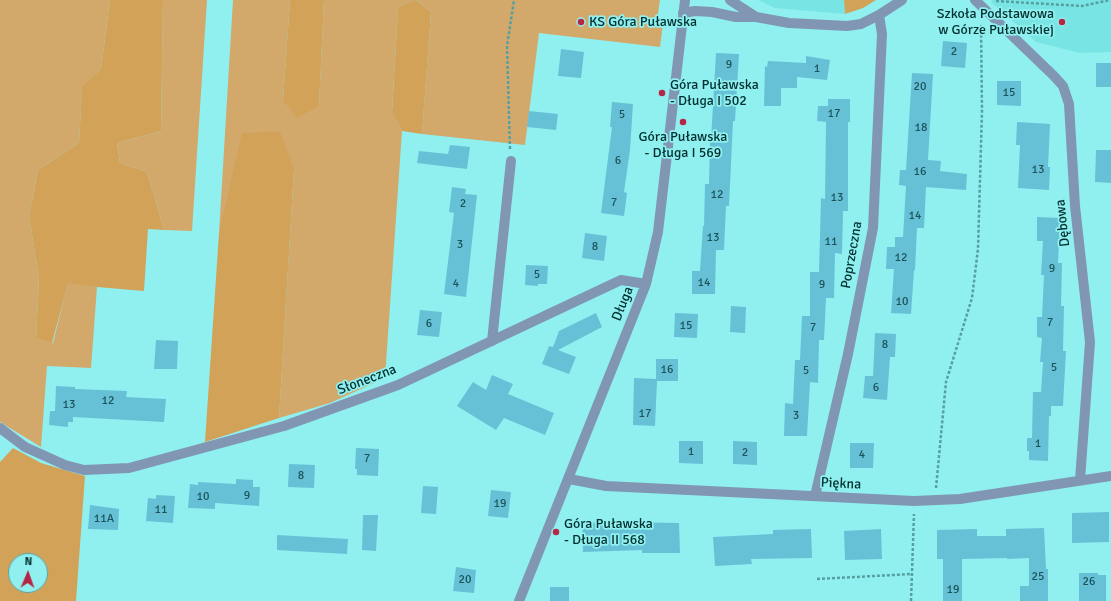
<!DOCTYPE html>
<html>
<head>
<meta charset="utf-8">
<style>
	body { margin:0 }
	#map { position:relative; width:1111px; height:601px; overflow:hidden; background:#90f0f0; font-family:Signika,sans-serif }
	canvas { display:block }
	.north { position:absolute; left:8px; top:553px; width:40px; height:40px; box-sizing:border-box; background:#90f0f0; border:1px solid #58a3a3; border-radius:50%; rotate:2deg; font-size:11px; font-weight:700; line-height:16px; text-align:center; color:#033030 }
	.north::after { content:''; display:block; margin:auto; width:14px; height:18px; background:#b72544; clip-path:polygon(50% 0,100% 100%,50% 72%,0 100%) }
</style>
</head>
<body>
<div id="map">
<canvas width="1111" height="601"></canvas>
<div class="north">N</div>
</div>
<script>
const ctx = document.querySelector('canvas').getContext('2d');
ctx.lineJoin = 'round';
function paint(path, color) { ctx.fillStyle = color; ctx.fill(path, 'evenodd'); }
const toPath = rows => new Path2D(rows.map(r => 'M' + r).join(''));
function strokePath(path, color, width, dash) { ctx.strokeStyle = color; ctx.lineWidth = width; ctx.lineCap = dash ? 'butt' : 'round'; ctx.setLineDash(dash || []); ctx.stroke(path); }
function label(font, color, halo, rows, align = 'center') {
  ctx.font = font + ' Signika,sans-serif'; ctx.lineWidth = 3.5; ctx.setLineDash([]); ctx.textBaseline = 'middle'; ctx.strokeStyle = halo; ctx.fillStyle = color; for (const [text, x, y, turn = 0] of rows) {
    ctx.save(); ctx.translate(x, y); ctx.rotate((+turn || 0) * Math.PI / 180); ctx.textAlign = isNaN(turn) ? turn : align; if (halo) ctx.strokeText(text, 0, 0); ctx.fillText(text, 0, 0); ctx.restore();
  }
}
const built = toPath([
	[758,0,844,0,845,14,775,8],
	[992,0,1111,0,1111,52,1080,53,1036,42,991,2]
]);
const green = toPath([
	[0,0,110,0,101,69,82,88,79,143,38,170,29,216,39,278,36,339,53,343,68,282,97,287,91,368,47,366,41,447,0,422],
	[163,0,207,0,192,231,164,230,147,172,120,163,117,143,161,131],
	[233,0,290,0,283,100,319,106,324,0,414,0,398,7,392,111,402,131,385,378,330,403,279,418,294,169,219,233],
	[416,0,660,0,657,20,663,24,660,47,539,33,525,145,422,134,431,12]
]);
const forest = toPath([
	[110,0,163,0,161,131,117,143,120,163,147,172,164,230,148,229,144,291,97,287,68,283,52,343,36,339,39,278,29,216,38,170,79,143,82,87,101,69],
	[290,0,324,0,319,106,297,118,283,100],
	[414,0,416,0,431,12,422,134,402,131,392,112,398,7],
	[844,0,876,0,863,8,845,14],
	[280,132,294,169,279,418,205,442,219,233,242,133],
	[13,448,41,463,85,476,76,601,0,601,0,462],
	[16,561,40,561,40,585,16,585]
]);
const building = toPath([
	[943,41,967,43,965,68,941,66],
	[561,49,584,52,581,78,558,76],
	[716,53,739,54,735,121,733,121,729,206,726,206,724,250,716,250,715,294,692,294,692,271,700,271,703,226,704,226,705,184,709,184,710,140,711,140],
	[806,56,830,60,827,80,797,77,797,88,781,88,781,106,764,106,765,66,767,67,768,61,806,63],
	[1096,63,1111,63,1111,87,1096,87],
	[912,73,933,74,928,160,941,161,940,171,967,174,966,190,926,187,924,228,917,228,915,270,914,270,911,314,891,313,894,269,886,269,887,247,895,247,895,237,903,237,906,186,899,185,900,170,906,170],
	[997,81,1021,81,1021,106,997,105],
	[828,99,850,99,850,122,848,122,848,211,843,211,842,254,835,253,834,298,826,298,824,340,819,340,818,383,810,382,807,436,784,436,785,403,793,404,795,360,800,360,802,316,810,316,810,272,819,272,821,198,825,199,826,122,817,121,818,106,828,106],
	[612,102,633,104,630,150,624,192,627,193,624,216,601,213,612,127,610,127],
	[529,111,558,114,556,130,527,127],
	[1017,122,1050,124,1048,167,1050,167,1049,190,1018,188,1020,145,1016,145],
	[450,145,470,147,467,169,417,163,419,151,448,154],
	[1096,150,1111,150,1111,183,1095,182],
	[452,187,466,189,465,194,477,195,466,297,444,294,454,213,449,212],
	[1037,217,1060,218,1058,263,1062,263,1061,306,1064,306,1063,351,1066,351,1063,406,1051,406,1051,416,1049,416,1048,461,1029,460,1029,451,1027,451,1027,438,1032,438,1033,392,1041,392,1043,362,1040,362,1042,338,1037,337,1037,317,1042,317,1044,275,1041,275,1043,241,1037,241],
	[585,233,607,236,604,261,582,258],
	[526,265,548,266,547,284,538,284,538,286,525,285],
	[731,306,746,307,745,333,730,332],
	[420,310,442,312,439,337,417,335],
	[596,313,602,327,558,350,576,357,569,374,542,364,549,346,553,347,559,331],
	[675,313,698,314,697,338,674,337],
	[875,333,896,334,895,357,890,357,887,400,863,398,865,376,873,376],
	[156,340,178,341,177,369,154,369],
	[656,359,678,359,678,381,657,381,655,426,633,425,634,378,656,379],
	[492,375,513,384,508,394,554,413,545,435,504,418,496,430,457,406,473,382,486,390],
	[56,386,75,387,75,389,127,391,126,397,166,399,164,422,73,417,73,422,68,422,68,427,49,425,50,411,55,411],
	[679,441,703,441,703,464,679,463],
	[733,441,757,442,757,465,733,464],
	[850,443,874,443,873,468,850,468],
	[356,448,379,449,378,476,357,475,357,469,355,469],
	[289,464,315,465,314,488,288,487],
	[236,479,253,480,253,487,260,487,259,506,215,503,215,509,188,508,190,484,198,485,198,482,236,484],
	[423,486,438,487,436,514,421,513],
	[491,490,511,492,508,518,488,516],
	[156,495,175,496,173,523,146,521,148,498,156,499],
	[90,505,119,509,118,530,88,529],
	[1109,512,1109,542,1072,543,1072,513],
	[363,515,378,515,376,551,362,550],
	[621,522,679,523,680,553,642,553,642,550,583,552,582,523],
	[1044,528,1046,569,1048,569,1048,601,1020,601,1020,586,1029,586,1029,558,1007,559,1007,558,962,559,962,601,943,601,943,559,937,559,937,530,977,529,977,536,1006,536,1006,529],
	[811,529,812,558,751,559,752,564,715,566,713,537,773,534,773,530],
	[881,529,882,559,845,560,844,531],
	[277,535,348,539,347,554,277,550],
	[456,567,476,570,474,593,453,591],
	[1079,573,1098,573,1098,575,1106,575,1106,601,1079,601],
	[550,587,569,587,569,601,550,601]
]);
const path = toPath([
	[996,1,1082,6,1110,0],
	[510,149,507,46,514,0],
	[936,488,946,382,972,298,978,249,982,111,981,25],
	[817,579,912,574],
	[911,601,914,514]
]);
const minor = toPath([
	[730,0,756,17],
	[975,0,1054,76,1063,86,1069,104,1075,206,1090,342,1080,480],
	[683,13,695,11,712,12,736,17,756,17,789,23,847,26,861,24,879,15,902,0],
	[492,341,511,161],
	[0,428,25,447,65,465,84,470,129,468,284,426,398,385,621,280,646,284],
	[569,479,606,486,914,501,960,499,1111,476],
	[815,496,848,354,873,228,882,34,879,15],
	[519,601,646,284,658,232,685,0]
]);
const markers = [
	[581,22,4,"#b72544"],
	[1062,22,4,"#b72544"],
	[662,93,4,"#b72544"],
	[683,122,4,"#b72544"],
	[556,532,4,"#b72544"]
];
const numberNames = [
	["2",954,52],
	["9",729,65],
	["1",817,69],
	["20",920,87],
	["15",1009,93],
	["17",834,114],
	["5",622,115],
	["18",921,128],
	["6",618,161],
	["13",1038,170],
	["16",920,172],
	["12",717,195],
	["13",837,198],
	["7",614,203],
	["2",463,204],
	["14",915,216],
	["13",713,238],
	["11",831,242],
	["3",460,245],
	["8",595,247],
	["12",901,258],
	["9",1052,269],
	["5",537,275],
	["14",704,283],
	["4",456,284],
	["9",822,285],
	["10",902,302],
	["7",1050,323],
	["6",429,324],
	["15",686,326],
	["7",813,328],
	["8",885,345],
	["5",1054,368],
	["16",667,370],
	["5",806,371],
	["6",876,388],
	["12",108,401],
	["13",69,405],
	["17",645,414],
	["3",796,416],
	["1",1038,444],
	["1",691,452],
	["2",745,453],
	["4",862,455],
	["7",367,459],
	["8",301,476],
	["9",247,496],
	["10",203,497],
	["19",500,504],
	["11",161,510],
	["11A",104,519],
	["25",1038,577],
	["20",465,580],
	["26",1089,582],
	["19",953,590]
];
const poiNames = [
	["Szkoła Podstawowa",1054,14,"right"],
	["w Górze Puławskiej",1054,30,"right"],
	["KS Góra Puławska",589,22],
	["Góra Puławska",670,85],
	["- Długa I 502",670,101],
	["Góra Puławska",683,137,"center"],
	["- Długa I 569",683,153,"center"],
	["Góra Puławska",564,524],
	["- Długa II 568",564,540]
];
const streetNames = [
	["Dębowa",1063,223,-96],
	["Poprzeczna",852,255,-80],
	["Długa",623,304,-68],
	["Słoneczna",367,380,-21],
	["Piękna",841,484,3]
];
paint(built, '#78e5e4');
paint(green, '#d3a86b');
paint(forest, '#d3a259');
paint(building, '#66c1d6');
strokePath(path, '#55a0a0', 2.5, [3, 2]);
strokePath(minor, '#8196b2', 10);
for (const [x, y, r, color] of markers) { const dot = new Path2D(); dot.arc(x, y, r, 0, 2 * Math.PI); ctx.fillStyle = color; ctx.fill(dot); strokePath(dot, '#90f0f0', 1.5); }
label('12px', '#1c545a', null, numberNames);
label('14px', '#033030', '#90f0f0', poiNames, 'left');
label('14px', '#033030', '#90f0f0', streetNames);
</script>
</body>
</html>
